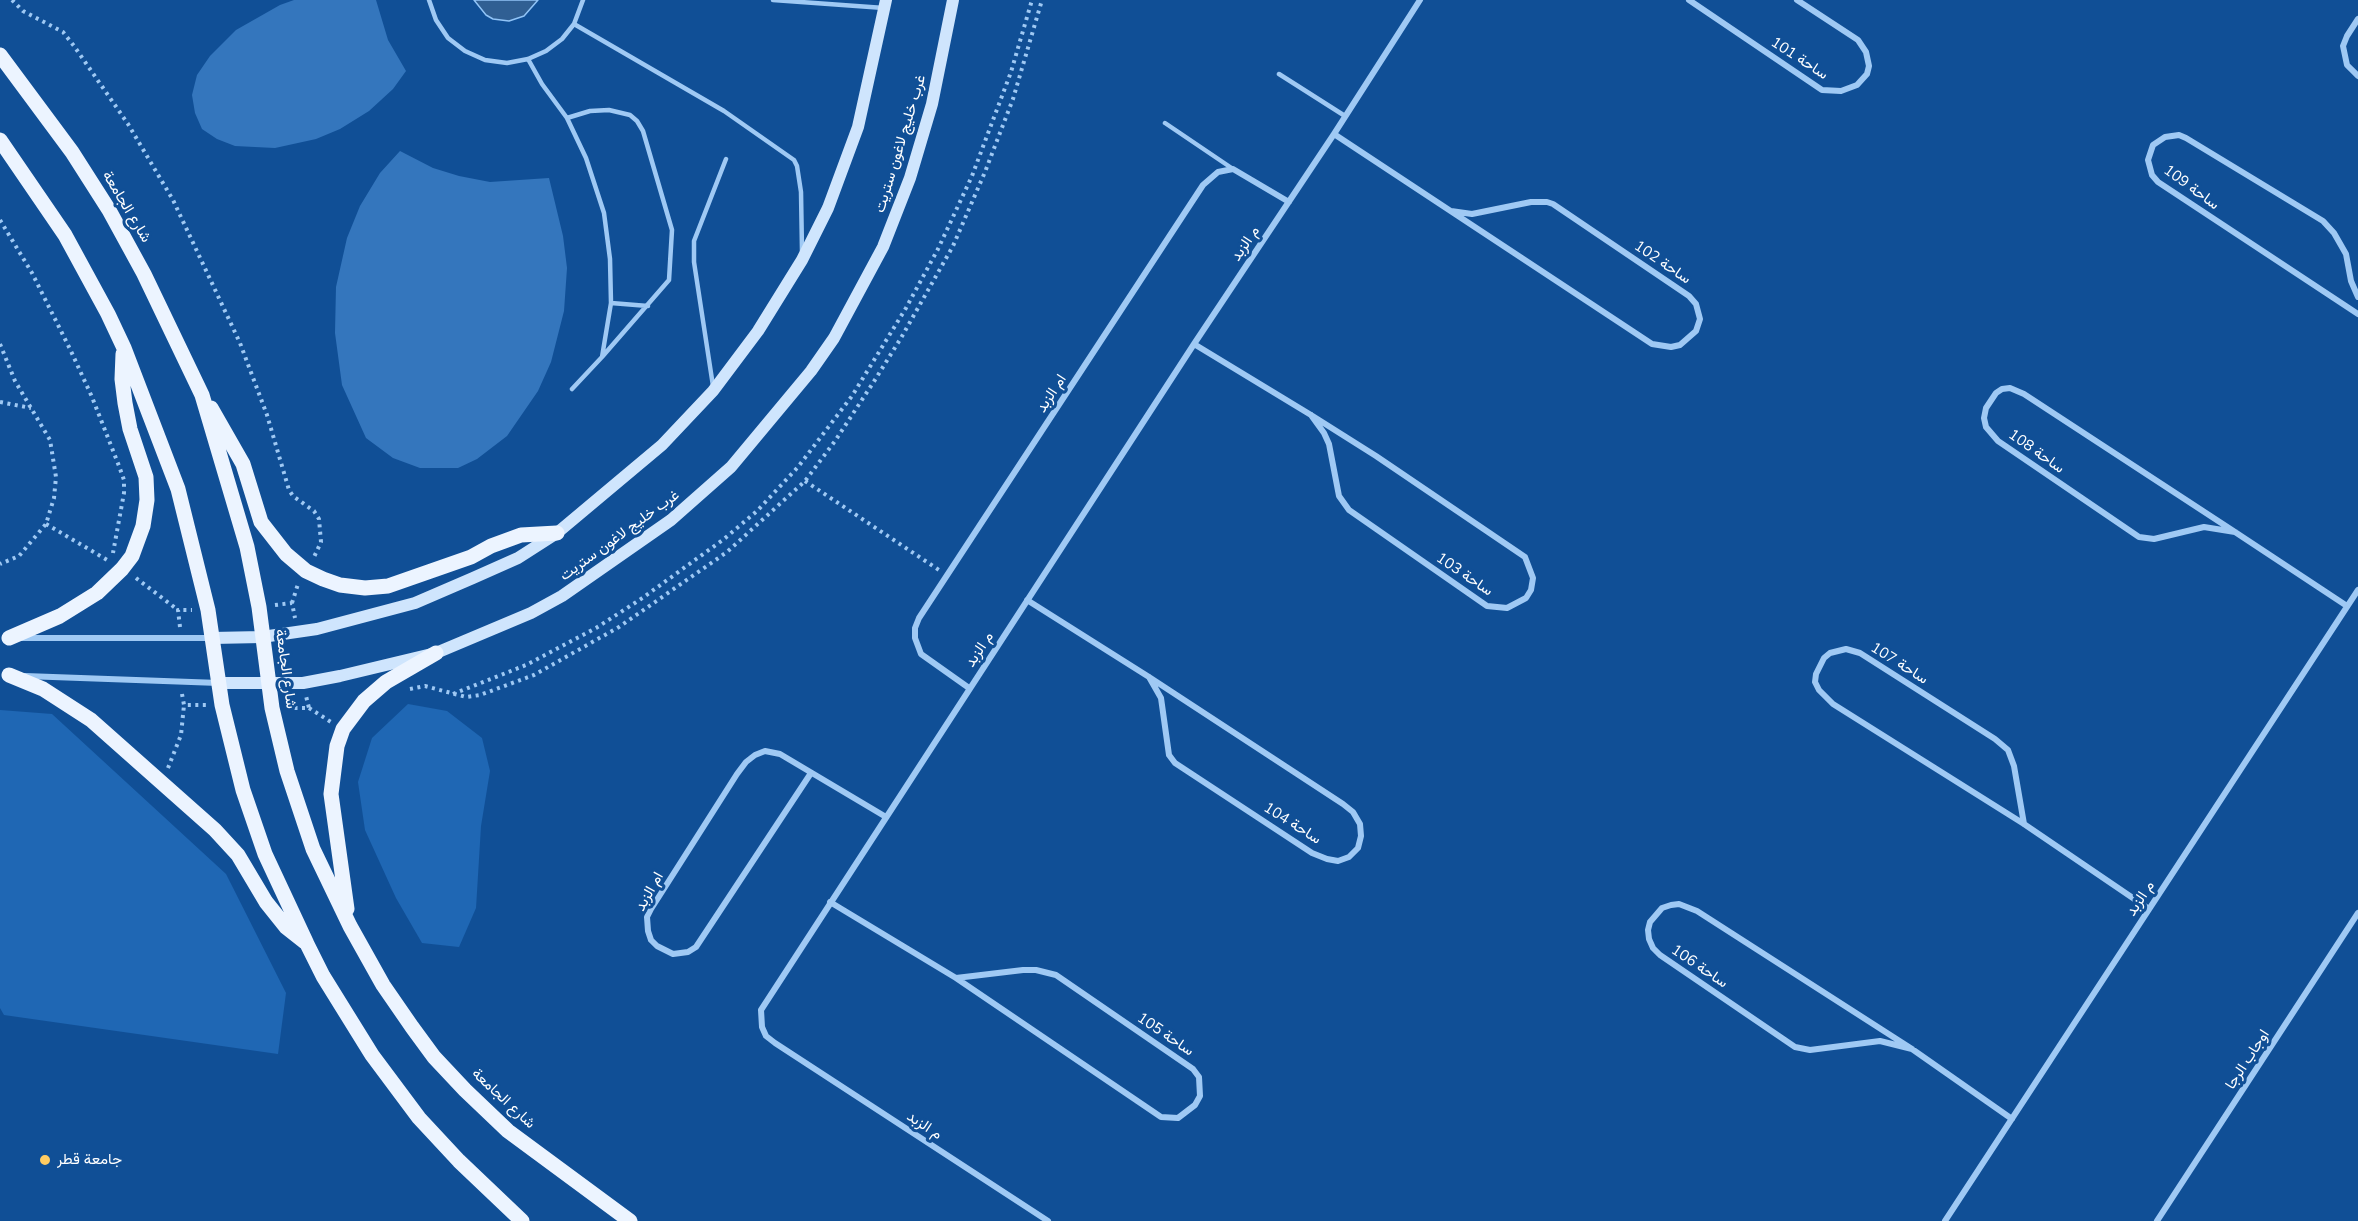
<!DOCTYPE html>
<html>
<head>
<meta charset="utf-8">
<style>
	body { margin:0 }
	canvas { display:block; background:#104f96 }
</style>
</head>
<body>
<canvas width="2358" height="1221"></canvas>
<script>
const ctx = document.querySelector('canvas').getContext('2d');
ctx.lineJoin = 'round';
function paint(path, color) { ctx.fillStyle = color; ctx.fill(path, 'evenodd'); }
const toPath = rows => new Path2D(rows.map(r => 'M' + r).join(''));
function strokePath(path, color, width, dash) { ctx.strokeStyle = color; ctx.lineWidth = width; ctx.lineCap = dash ? 'butt' : 'round'; ctx.setLineDash(dash || []); ctx.stroke(path); }
function label(font, color, halo, rows, align = 'center') {
  ctx.font = font + ' "Nunito Sans",Vazirmatn,sans-serif'; ctx.lineWidth = 6; ctx.setLineDash([]); ctx.textBaseline = 'middle'; ctx.strokeStyle = halo; ctx.fillStyle = color; for (const [text, x, y, turn = 0] of rows) {
    ctx.save(); ctx.translate(x, y); ctx.rotate((+turn || 0) * Math.PI / 180); ctx.textAlign = isNaN(turn) ? turn : align; if (halo) ctx.strokeText(text, 0, 0); ctx.fillText(text, 0, 0); ctx.restore();
  }
}
const green = toPath([
	[408,704,447,711,482,738,490,771,481,826,476,908,459,947,422,943,396,898,365,830,358,782,372,738],
	[0,710,52,714,226,874,286,993,278,1054,4,1015,0,1008]
]);
const water = toPath([
	[474,0,538,0,524,16,509,21,493,19,486,15,474,0]
]);
const building = toPath([
	[294,0,376,0,388,40,406,71,393,89,369,111,340,129,316,139,275,148,235,146,217,139,202,129,195,113,192,95,197,75,210,56,236,30,280,5],
	[400,151,433,168,459,176,490,182,549,178,563,236,567,268,564,311,551,362,538,391,507,436,477,459,458,468,420,468,393,458,366,438,342,385,335,333,336,287,347,238,360,206,380,173]
]);
const path = toPath([
	[12,0,23,11,63,32,74,46,128,124,173,200,240,343,267,415,289,490,293,496,314,511,319,519,321,542,314,557],
	[0,220,32,273,70,349,92,397,119,466,124,480,124,493,113,553],
	[0,344,15,381,50,440,56,477,54,498,46,524,19,556,0,564],
	[0,402,31,408],
	[805,481,939,570],
	[46,524,109,561],
	[136,578,178,610],
	[292,603,298,584],
	[275,605,292,603,295,618],
	[180,627,178,610,192,610],
	[410,689,425,686,466,697,480,695,534,675,619,627,727,552,805,481,835,441,873,383,901,338,953,246,985,172,1013,99,1042,0],
	[182,694,184,705,207,705],
	[453,694,526,665,596,628,641,599,724,539,757,511,798,467,852,396,906,308,938,249,972,176,1011,72,1032,0],
	[287,708,309,708,306,696],
	[309,708,331,722],
	[168,768,181,735,184,705]
]);
const lane = toPath([
	[429,0,436,20,448,38,465,51,485,60,507,63,528,59,546,51,562,39,574,24,583,0],
	[773,0,884,8],
	[574,24,724,111,794,160,797,166,801,192,802,251],
	[528,59,542,84,567,118,586,158,604,213,610,259,611,303,602,357,572,389],
	[1279,74,1345,116],
	[567,118,590,111,609,110,630,115,637,121,643,131,672,230,669,280,602,357],
	[1165,123,1233,169],
	[611,303,648,306],
	[713,386,694,262,694,241,726,159]
]);
const street = toPath([
	[1689,0,1822,90,1841,91,1857,85,1867,74,1869,66,1866,52,1858,40,1797,0],
	[2358,19,2347,36,2343,46,2347,65,2358,76],
	[1334,134,1652,344,1671,347,1680,345,1696,331,1700,319,1696,304,1689,296,1553,204,1547,202,1531,202,1472,214,1451,211],
	[2358,297,2351,281,2346,254,2334,233,2323,221,2186,138,2179,135,2165,137,2153,145,2148,160,2152,175,2158,182,2358,314],
	[1194,344,1311,415,1376,456,1525,557,1533,578,1531,590,1526,598,1507,608,1487,606,1349,510,1339,496,1329,444,1324,433,1311,415],
	[2235,532,2204,527,2154,539,2139,537,1998,441,1986,427,1984,418,1986,408,1996,393,2002,389,2010,388,2024,394,2235,532,2347,606],
	[1027,600,1149,677,1343,804,1353,812,1360,824,1361,836,1358,848,1349,857,1338,861,1327,859,1312,853,1175,763,1169,755,1161,698,1149,677],
	[21,638,211,638],
	[25,676,219,683],
	[969,688,921,654,915,638,915,628,919,618,1203,185,1218,172,1233,169,1289,202],
	[811,773,696,947,688,952,673,954,657,946,651,940,648,931,647,917,651,909,737,774,746,762,755,755,765,751,780,754,886,817],
	[2024,824,2014,766,2008,750,1995,739,1860,653,1846,649,1830,653,1824,658,1816,674,1815,682,1819,690,1833,704,2024,824,2149,909],
	[830,902,956,978,1161,1117,1178,1118,1195,1105,1200,1096,1199,1077,1193,1069,1056,975,1036,970,1023,970,956,978],
	[1912,1049,1880,1041,1810,1050,1795,1047,1660,955,1653,948,1649,939,1648,930,1650,922,1662,908,1671,905,1679,904,1697,911,1912,1049,2012,1119],
	[1048,1221,775,1043,766,1036,762,1027,761,1010,1194,344,1334,134,1420,0],
	[1945,1221,2358,590],
	[2157,1221,2358,913]
]);
const secondary = toPath([
	[212,638,262,637,317,629,415,603,473,578,518,558,557,533,662,445,713,391,758,331,802,260,828,208,858,127,886,0],
	[219,683,303,683,340,676,436,653,531,613,562,596,671,520,731,467,811,371,834,338,883,247,910,178,932,104,953,0]
]);
const primary = toPath([
	[0,55,72,152,109,210,144,274,202,395,247,547,259,607,272,708,287,771,313,849,350,926,383,985,412,1027,434,1057,465,1090,508,1131,630,1221],
	[0,140,65,235,108,314,124,348,178,489,208,610,222,705,243,790,265,854,307,944,323,976,372,1055,419,1118,459,1161,522,1221],
	[211,408,243,464,261,522,286,554,306,571,323,579,340,585,365,588,388,586,471,557,491,546,521,535,557,533],
	[9,638,60,616,97,593,122,569,132,556,143,526,147,500,146,477,130,429,125,403,122,379,123,354],
	[9,675,43,689,91,720,215,830,238,855,266,902,286,927,305,942],
	[347,909,331,794,337,746,343,729,364,701,386,682,436,653]
]);
const markers = [
	[45,1160,6,"#ffcc62"]
];
const streetNames = [
	["ساحة 101",1799,59,33],
	["غرب خليج لاغون ستريت",901,144,-73],
	["ساحة 109",2191,188,36],
	["شارع الجامعة",126,207,59],
	["م الزبد",1246,244,-56],
	["ساحة 102",1662,263,34],
	["ام الزبد",1052,394,-57],
	["ساحة 108",2036,452,35],
	["غرب خليج لاغون ستريت",620,536,-36],
	["ساحة 103",1464,575,34],
	["م الزبد",980,650,-57],
	["ساحة 107",1899,664,32],
	["شارع الجامعة",285,669,82],
	["ساحة 104",1292,824,32],
	["ام الزبد",650,892,-61],
	["م الزبد",2141,899,-57],
	["ساحة 106",1699,967,34],
	["ساحة 105",1165,1035,34],
	["اوجاب الرجا",2248,1060,-57],
	["شارع الجامعة",503,1099,43],
	["م الزبد",924,1126,33]
];
const poiNames = [
	["جامعة قطر",57,1160]
];
paint(green, '#1f67b4');
paint(water, '#305f93');
strokePath(water, '#91c4f7', 1.5);
paint(building, '#3476bd');
strokePath(path, '#9fc9f4', 4, [3, 4.5]);
strokePath(lane, '#9fc9f4', 4.5);
strokePath(street, '#9fc9f4', 6);
strokePath(secondary, '#cfe5fd', 12);
strokePath(primary, '#ecf4ff', 15);
for (const [x, y, r, color] of markers) { const dot = new Path2D(); dot.arc(x, y, r, 0, 2 * Math.PI); ctx.fillStyle = color; ctx.fill(dot); strokePath(dot, '#104f96', 2); }
label('15px', '#fff', '#104f96', streetNames);
label('15px', '#fff', '#104f96', poiNames, 'left');
</script>
</body>
</html>
